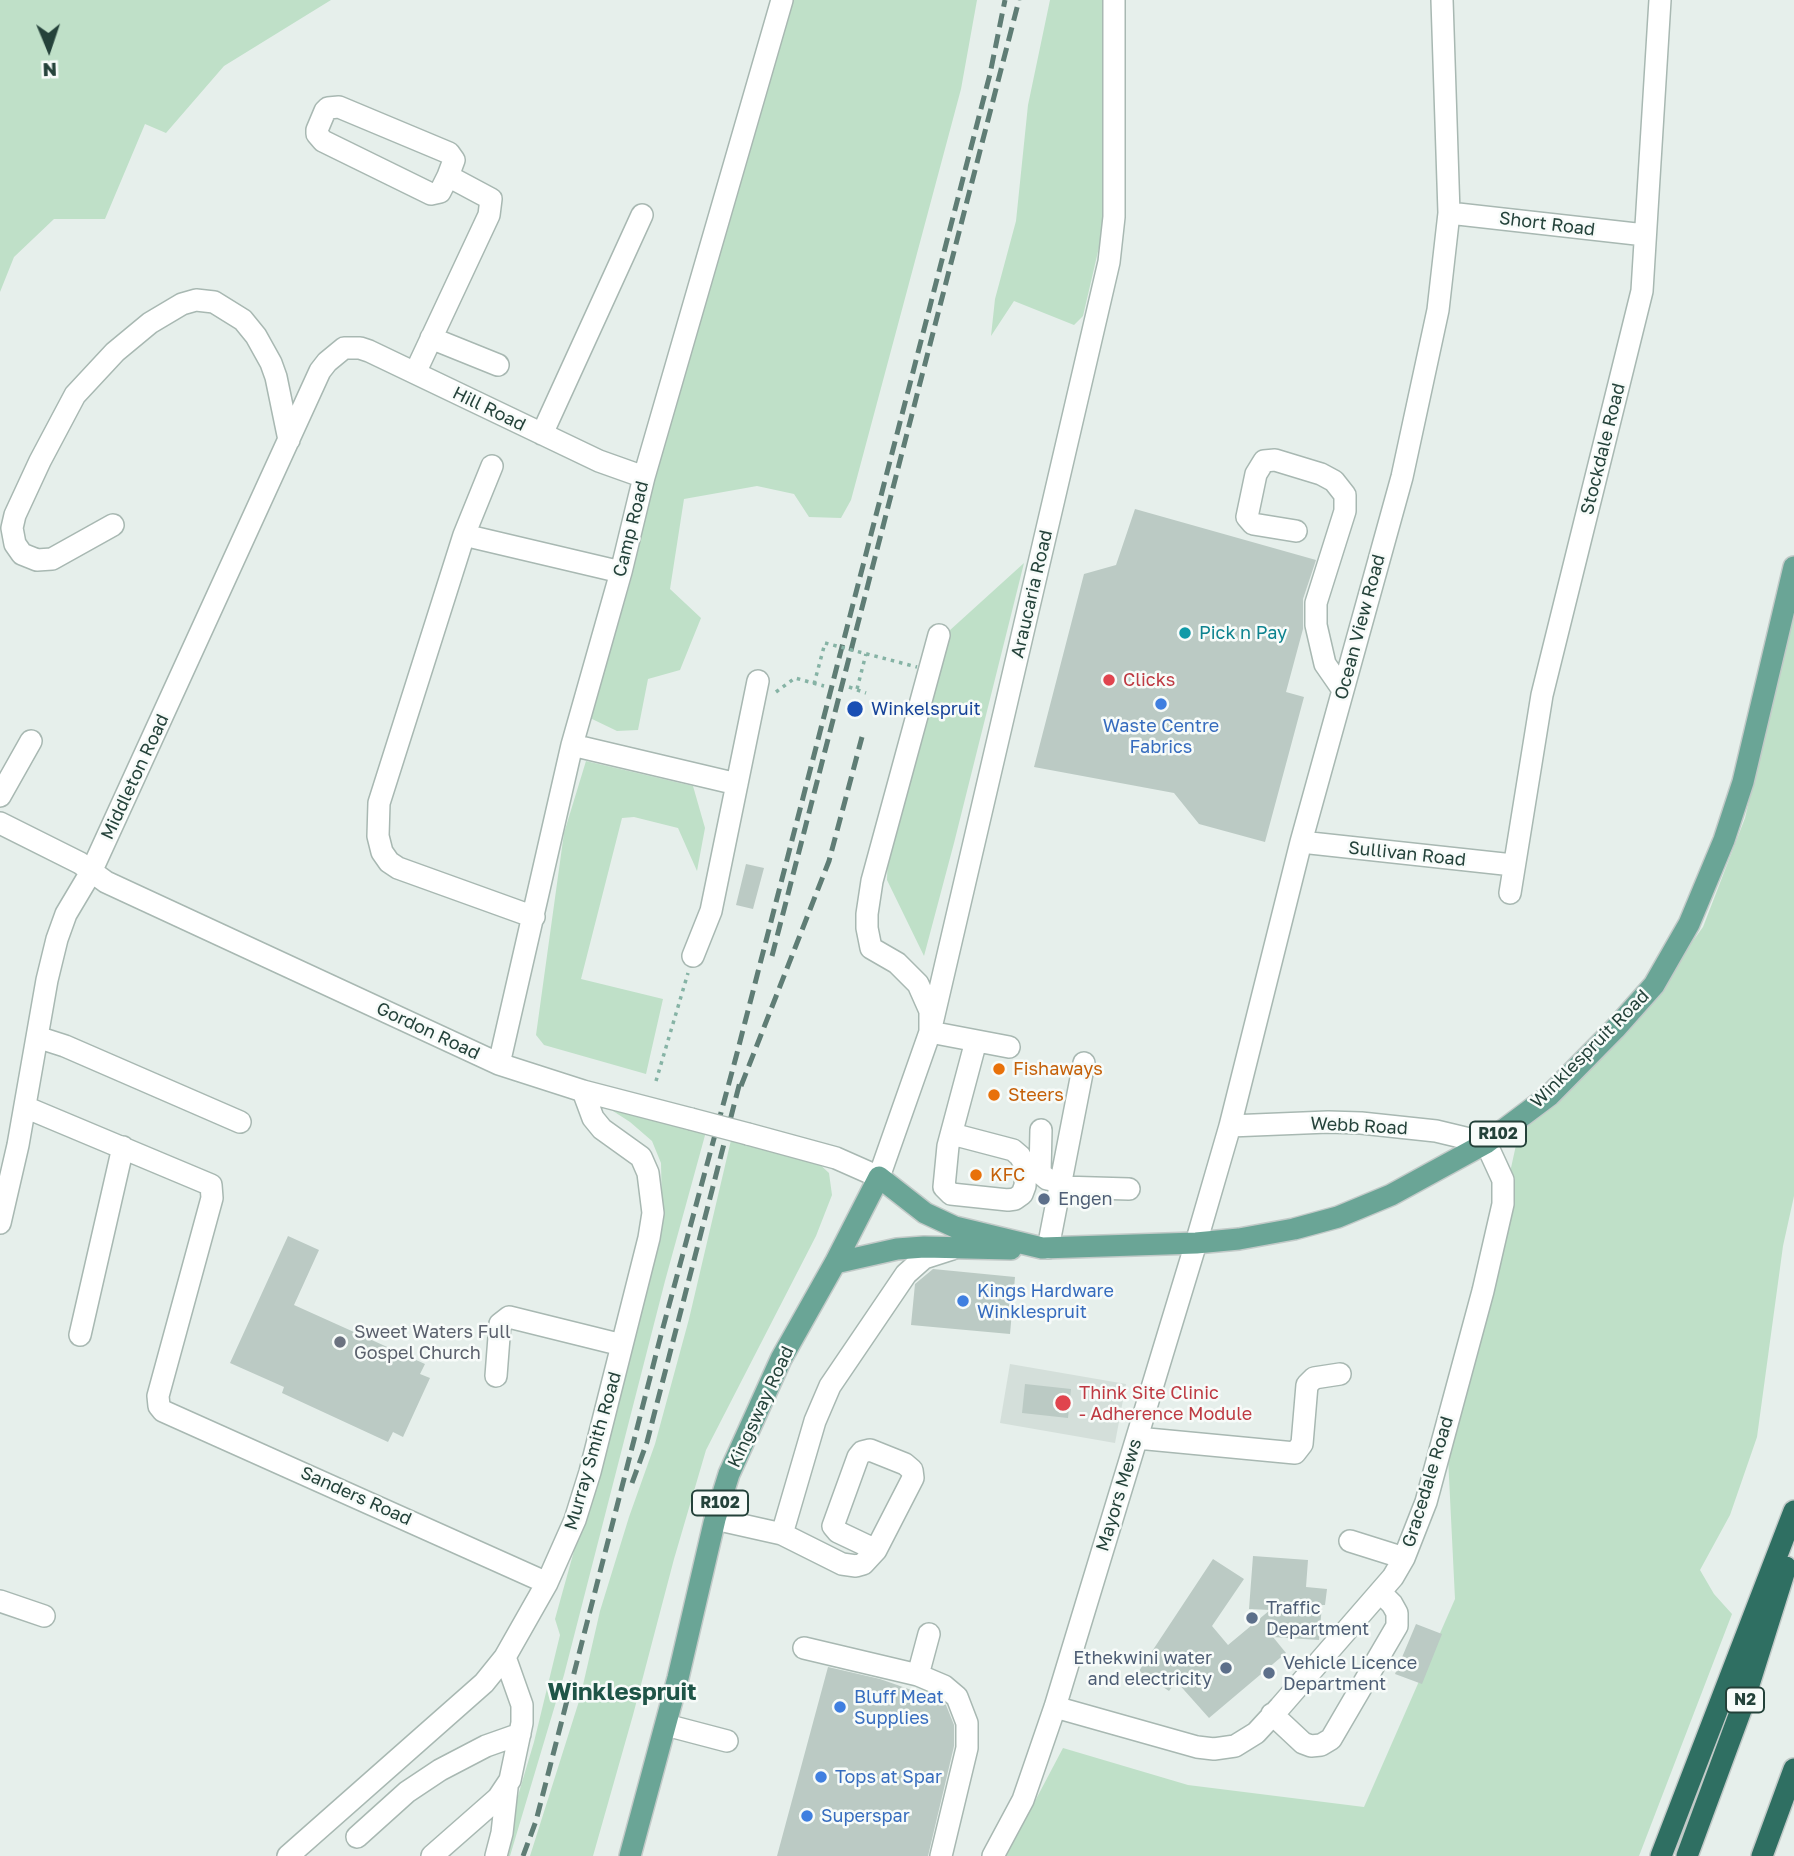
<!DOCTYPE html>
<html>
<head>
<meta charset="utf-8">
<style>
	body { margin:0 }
	#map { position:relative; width:1794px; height:1856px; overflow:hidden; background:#e6efeb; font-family:"Golos Text",sans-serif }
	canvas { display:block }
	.north { position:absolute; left:14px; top:14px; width:70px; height:70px; -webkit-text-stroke:5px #f7fbf9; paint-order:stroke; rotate:178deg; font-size:19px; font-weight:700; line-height:28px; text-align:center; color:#24423a }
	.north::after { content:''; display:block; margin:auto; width:24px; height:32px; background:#24423a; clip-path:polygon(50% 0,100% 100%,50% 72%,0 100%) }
</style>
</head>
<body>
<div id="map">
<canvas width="1794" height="1856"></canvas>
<div class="north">N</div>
</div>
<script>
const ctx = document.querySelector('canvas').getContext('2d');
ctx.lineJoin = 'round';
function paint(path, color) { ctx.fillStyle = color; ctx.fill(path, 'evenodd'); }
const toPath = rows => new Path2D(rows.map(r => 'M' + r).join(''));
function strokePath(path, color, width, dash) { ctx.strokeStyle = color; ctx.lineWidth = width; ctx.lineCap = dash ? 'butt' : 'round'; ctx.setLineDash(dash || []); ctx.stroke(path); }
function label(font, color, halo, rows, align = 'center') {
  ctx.font = font + ' "Golos Text",sans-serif'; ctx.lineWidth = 5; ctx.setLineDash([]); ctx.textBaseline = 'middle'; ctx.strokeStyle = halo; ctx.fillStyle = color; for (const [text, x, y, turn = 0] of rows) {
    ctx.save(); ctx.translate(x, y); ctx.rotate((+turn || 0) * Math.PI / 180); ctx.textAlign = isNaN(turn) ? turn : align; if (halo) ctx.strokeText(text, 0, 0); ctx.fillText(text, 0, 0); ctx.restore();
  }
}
const built = toPath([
	[1010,1364,1126,1384,1115,1443,1000,1423]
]);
const green = toPath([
	[0,0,331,0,224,66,166,133,145,124,105,219,54,219,14,257,0,292],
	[790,0,977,0,961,89,851,500,841,518,809,517,794,494,757,486,684,499,670,589,701,618,680,670,648,679,638,730,617,731,590,718,631,580,656,474],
	[1050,0,1106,0,1103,84,1103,230,1083,316,1074,325,1014,301,991,336,995,299,1016,221,1028,105],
	[1024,563,954,843,924,956,887,880,888,848,949,631],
	[1794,605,1794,1196,1783,1246,1757,1437,1730,1515,1700,1570,1714,1594,1732,1614,1639,1856,1006,1856,1063,1748,1188,1785,1364,1807,1455,1599,1448,1457,1516,1145,1532,1120,1576,1084,1643,1009,1703,927,1745,818],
	[586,761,693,786,705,828,697,871,678,828,634,817,622,818,581,979,663,999,646,1074,544,1045,536,1035,564,833],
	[610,1104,707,1128,665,1281,564,1675,510,1856,500,1856,534,1742,560,1635,555,1619,608,1429,662,1209,661,1163,652,1141,630,1122,613,1111],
	[732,1136,814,1159,829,1173,832,1195,816,1236,706,1450,674,1559,633,1715,593,1856,530,1856,580,1698,600,1611,629,1517,655,1444,689,1319]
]);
const building = toPath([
	[1135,509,1316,560,1303,599,1303,629,1286,692,1304,697,1265,842,1199,824,1174,793,1034,767,1084,574,1116,565],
	[746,864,764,868,753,909,736,905],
	[288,1236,319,1250,294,1305,425,1364,420,1374,430,1378,403,1437,393,1432,388,1442,282,1393,284,1387,230,1363],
	[933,1269,1015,1277,1010,1334,911,1325,915,1284],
	[1025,1384,1071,1389,1068,1418,1022,1413],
	[1253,1556,1308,1560,1306,1587,1327,1589,1325,1605,1322,1605,1319,1640,1273,1637,1286,1653,1209,1718,1176,1681,1169,1691,1139,1671,1213,1559,1244,1579,1212,1626,1228,1645,1270,1610,1249,1609],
	[1416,1624,1442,1634,1422,1684,1395,1674],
	[828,1667,880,1679,940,1700,946,1705,954,1725,954,1746,928,1856,777,1856]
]);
const path = toPath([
	[814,684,825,643],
	[849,687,866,693],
	[857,689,866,654],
	[776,692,795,678,824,686],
	[656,1081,688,973]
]);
const minor = toPath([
	[1449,213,1645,235],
	[431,338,498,365],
	[415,373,489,215,491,199,448,176,440,192,431,194,323,141,317,134,317,130,325,111,328,108,339,107,449,153,454,160,448,176],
	[542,434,642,215],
	[492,466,464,535,379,803,378,836,382,852,389,862,398,868,534,917],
	[113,525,52,559,37,560,22,554,15,544,12,528,15,515,40,461,75,395,115,352,150,323,182,304,196,300,214,302,243,320,256,336,271,363,276,377,289,440],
	[1296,531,1253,524,1247,517,1256,474,1264,461,1275,460,1321,474,1334,481,1345,495,1345,511,1316,603,1316,625,1325,664,1343,690],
	[464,535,621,572],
	[939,635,872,881,867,914,867,928,871,948,897,963,918,984,930,1011,930,1032,1009,1047],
	[572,745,737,784],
	[0,796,31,741],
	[0,823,80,863,106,882,499,1064,583,1091,691,1119],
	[1301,842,1513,865],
	[1510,893,1542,695,1642,291,1660,0],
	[693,956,711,911,758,681],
	[37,1037,65,1046,240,1122],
	[499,1064,572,745,621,572,644,477,782,0],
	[25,1107,211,1185,212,1198,158,1396,159,1406,163,1411,547,1583],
	[1041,1130,1040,1173,1047,1179,1062,1182],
	[748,1134,836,1158,879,1177,930,1032,1109,262,1114,217,1114,0],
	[952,1134,1013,1150,1020,1156,1026,1167,1025,1186,1022,1194,1015,1199,1008,1200,951,1194,944,1187,948,1146,976,1041],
	[1061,1187,1129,1189],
	[0,1223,18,1145,47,980,57,939,66,914,91,872,320,371,327,362,344,348,360,348,369,351,599,461,644,477],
	[1048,1248,1084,1063],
	[80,1335,123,1147],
	[496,1376,500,1324,509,1317,622,1345],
	[1137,1438,1295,1453,1302,1444,1307,1385,1314,1378,1340,1374],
	[715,1519,782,1534,842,1564,856,1566,863,1564,876,1550,913,1478,912,1470,905,1464,870,1450,862,1452,858,1457,833,1526,838,1532,876,1550],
	[782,1534,815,1421,830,1386,906,1274,924,1258,952,1249],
	[1350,1541,1404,1558],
	[0,1601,44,1616],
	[804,1648,918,1675,944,1686,957,1697,967,1723,967,1748,941,1856],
	[918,1675,929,1634],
	[1055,1707,1197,1747,1214,1749,1235,1746,1256,1733,1280,1707,1393,1577,1404,1558,1426,1502,1483,1291,1503,1204,1503,1180,1486,1143,1436,1131,1361,1123,1328,1122,1230,1126],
	[1272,1714,1303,1743,1311,1746,1321,1745,1331,1739,1397,1626,1397,1613,1392,1604,1380,1592],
	[666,1725,727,1741],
	[357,1837,407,1792,440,1770,486,1746,520,1734],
	[288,1856,484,1683,505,1657,547,1583,575,1520,590,1472,649,1238,653,1213,648,1173,641,1157,602,1129,593,1118,583,1091],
	[432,1856,498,1798,510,1780,522,1723,522,1705,505,1657],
	[496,1856,502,1833,507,1788],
	[993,1856,1023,1800,1055,1707,1196,1243,1230,1126,1301,842,1402,477,1438,310,1449,213,1442,0]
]);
const major = toPath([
	[835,1263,897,1249,924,1247,1011,1249],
	[630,1856,678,1678,715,1519,729,1474,781,1359,835,1263,879,1177,925,1213,955,1227,1042,1248,1196,1243,1239,1239,1294,1229,1338,1217,1391,1195,1486,1143,1550,1095,1615,1029,1654,985,1689,924,1724,840,1743,782,1794,567]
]);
const highway = toPath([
	[1661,1856,1794,1511],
	[1687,1856,1741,1710,1786,1567],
	[1762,1856,1794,1769]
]);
const rail = toPath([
	[772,956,1019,0],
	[741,1086,829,861,862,737],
	[632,1483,647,1442,741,1078],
	[523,1856,536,1821,661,1335,736,1057,990,74,1005,0]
]);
const pathBridge = toPath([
	[825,643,917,667]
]);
const minorBridge = toPath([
	[691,1119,748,1134]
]);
const markers = [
	[1185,633,7,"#0f9aa8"],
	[1109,680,7,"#e0444e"],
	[1161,704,7,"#3f7fe0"],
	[855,709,9,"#1a4fb4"],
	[999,1069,7,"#e8710a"],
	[994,1095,7,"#e8710a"],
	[976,1175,7,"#e8710a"],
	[1044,1199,7,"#5c6f8a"],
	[963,1301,7,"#3f7fe0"],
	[340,1342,7,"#6b7280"],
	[1063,1403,9,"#e0444e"],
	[1252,1618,7,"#5c6f8a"],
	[1226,1668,7,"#5c6f8a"],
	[1269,1673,7,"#5c6f8a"],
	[840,1707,7,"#3f7fe0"],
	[821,1777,7,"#3f7fe0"],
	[807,1816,7,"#3f7fe0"]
];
const shields = [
	[1498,1134,56],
	[720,1503,56],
	[1745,1700,38]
];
const shieldNames = [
	["R102",1498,1134],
	["R102",720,1503],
	["N2",1745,1700]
];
const streetNames = [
	["Short Road",1547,224,7],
	["Hill Road",489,409,26],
	["Stockdale Road",1603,449,-76],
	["Camp Road",631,529,-76],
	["Araucaria Road",1032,594,-77],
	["Ocean View Road",1360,627,-75],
	["Middleton Road",135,777,-65],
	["Sullivan Road",1407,854,6],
	["Gordon Road",428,1031,25],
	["Winklespruit Road",1590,1049,-45],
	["Webb Road",1359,1126,3],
	["Kingsway Road",761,1407,-65],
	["Murray Smith Road",593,1451,-74],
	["Gracedale Road",1428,1482,-73],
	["Mayors Mews",1119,1495,-73],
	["Sanders Road",356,1496,24]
];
const cultureNames = [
	["Pick n Pay",1199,633]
];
const healthNames = [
	["Clicks",1123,680],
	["Think Site Clinic",1079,1393],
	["- Adherence Module",1079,1414]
];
const transitNames = [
	["Winkelspruit",871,709]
];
const shopNames = [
	["Waste Centre",1161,726,"center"],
	["Fabrics",1161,747,"center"],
	["Kings Hardware",977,1291],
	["Winklespruit",977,1312],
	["Bluff Meat",854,1697],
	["Supplies",854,1718],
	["Tops at Spar",835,1777],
	["Superspar",821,1816]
];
const foodNames = [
	["Fishaways",1013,1069],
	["Steers",1008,1095],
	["KFC",990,1175]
];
const serviceNames = [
	["Engen",1058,1199],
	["Traffic",1266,1608],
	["Department",1266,1629],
	["Ethekwini water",1212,1658,"right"],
	["and electricity",1212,1679,"right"],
	["Vehicle Licence",1283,1663],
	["Department",1283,1684]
];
const worshipNames = [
	["Sweet Waters Full",354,1332],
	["Gospel Church",354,1353]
];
const districtNames = [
	["Winklespruit",622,1692]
];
paint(built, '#d4dfda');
paint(green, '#bfe0c8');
paint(building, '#bbcac4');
strokePath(minor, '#a8b8b2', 24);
strokePath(major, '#c2cac8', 24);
strokePath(highway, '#c2cac8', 24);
strokePath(path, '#86b3a5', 3.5, [3.5, 5]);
strokePath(minor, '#fff', 21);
strokePath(major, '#6aa596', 21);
strokePath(highway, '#2f6f62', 21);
strokePath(rail, '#5f7d75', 5, [14, 7]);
strokePath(minorBridge, '#a8b8b2', 24, []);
strokePath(pathBridge, '#86b3a5', 3.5, [3.5, 5]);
strokePath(minorBridge, '#fff', 21);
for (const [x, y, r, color] of markers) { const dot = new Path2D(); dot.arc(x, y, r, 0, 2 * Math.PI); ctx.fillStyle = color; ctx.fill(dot); strokePath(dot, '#f7fbf9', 2.5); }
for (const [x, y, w] of shields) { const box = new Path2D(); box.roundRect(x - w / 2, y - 12.5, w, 25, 5); ctx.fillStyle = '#f7fbf9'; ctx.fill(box); strokePath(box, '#24423a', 2); }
label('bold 16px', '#24423a', null, shieldNames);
label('18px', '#24423a', '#f7fbf9', streetNames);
label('18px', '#0d838f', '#f7fbf9', cultureNames, 'left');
label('18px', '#be3a42', '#f7fbf9', healthNames, 'left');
label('18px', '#164399', '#f7fbf9', transitNames, 'left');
label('18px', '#366cbe', '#f7fbf9', shopNames, 'left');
label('18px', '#c56008', '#f7fbf9', foodNames, 'left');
label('18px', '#4e5e75', '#f7fbf9', serviceNames, 'left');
label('18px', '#5b616d', '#f7fbf9', worshipNames, 'left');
label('bold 24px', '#1f5548', '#f7fbf9', districtNames);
</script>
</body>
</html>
